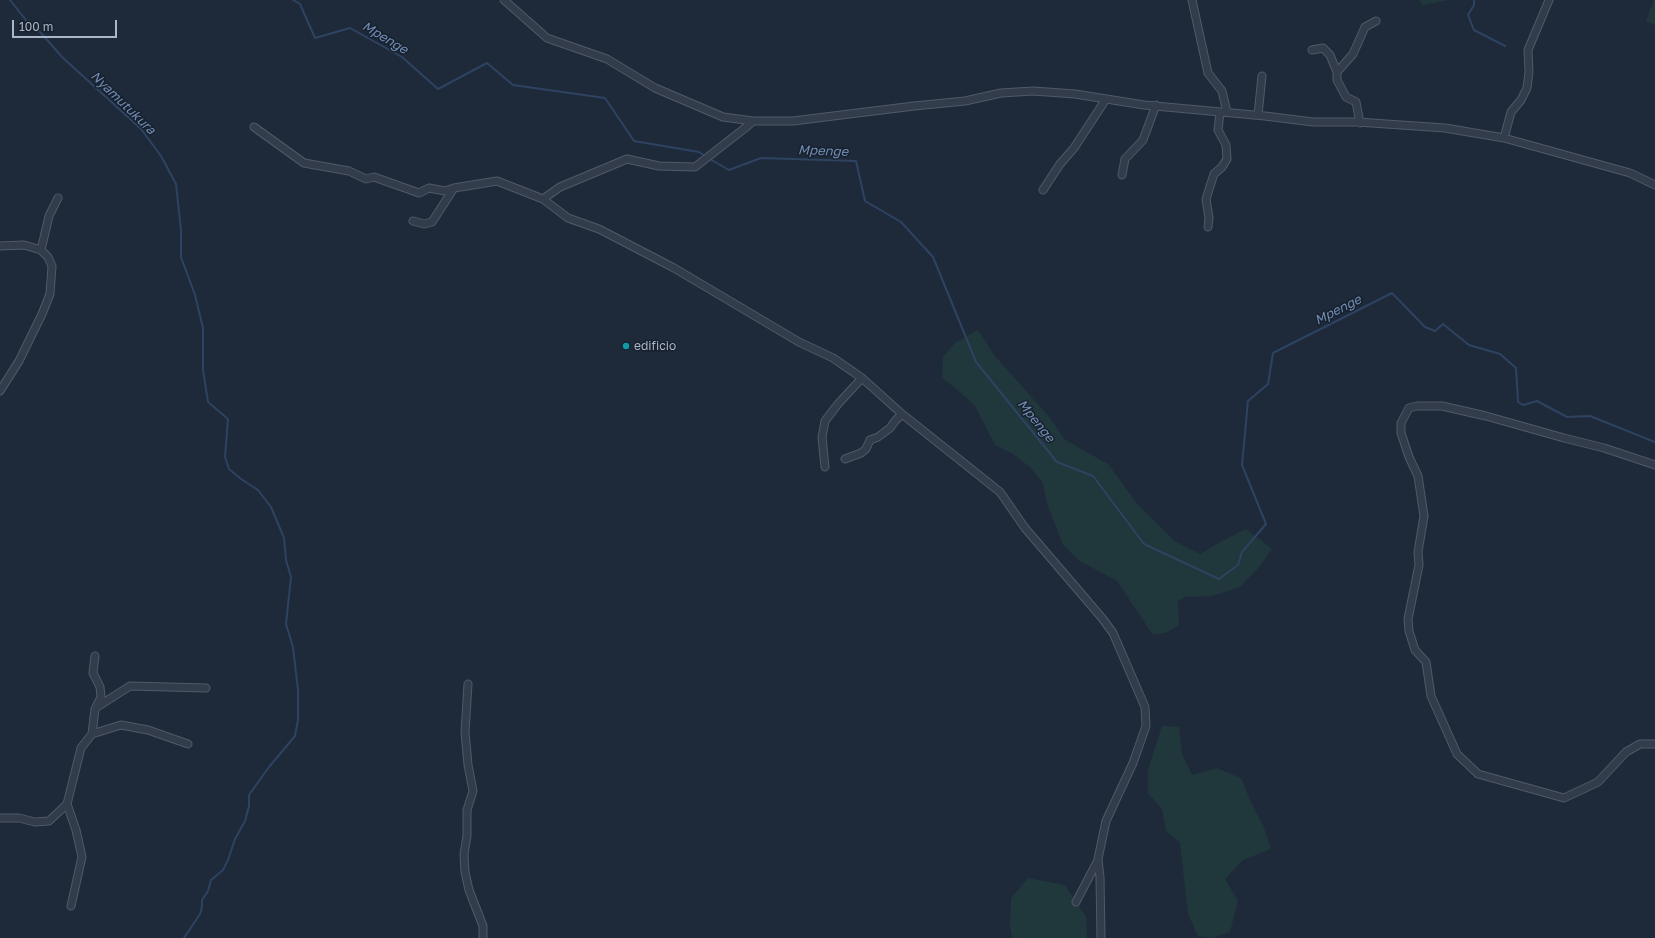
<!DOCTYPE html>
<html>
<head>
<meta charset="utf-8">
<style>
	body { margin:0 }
	#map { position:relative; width:1655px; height:938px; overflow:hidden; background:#1e2a3a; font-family:"Golos Text",sans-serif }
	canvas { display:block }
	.scale { position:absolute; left:12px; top:20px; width:105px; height:18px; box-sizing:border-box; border:2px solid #acb6c7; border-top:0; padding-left:5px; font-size:12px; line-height:14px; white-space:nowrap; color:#acb6c7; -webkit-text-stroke:3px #18212f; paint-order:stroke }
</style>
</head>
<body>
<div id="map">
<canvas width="1655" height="938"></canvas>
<div class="scale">100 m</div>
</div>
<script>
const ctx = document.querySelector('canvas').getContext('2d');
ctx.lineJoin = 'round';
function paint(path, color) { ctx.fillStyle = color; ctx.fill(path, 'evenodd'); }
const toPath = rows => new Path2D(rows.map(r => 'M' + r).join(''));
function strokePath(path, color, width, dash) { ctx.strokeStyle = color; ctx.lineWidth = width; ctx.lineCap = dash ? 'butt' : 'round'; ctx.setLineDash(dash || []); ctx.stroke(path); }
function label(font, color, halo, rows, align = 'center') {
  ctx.font = font + ' "Golos Text",sans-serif'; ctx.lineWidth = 3; ctx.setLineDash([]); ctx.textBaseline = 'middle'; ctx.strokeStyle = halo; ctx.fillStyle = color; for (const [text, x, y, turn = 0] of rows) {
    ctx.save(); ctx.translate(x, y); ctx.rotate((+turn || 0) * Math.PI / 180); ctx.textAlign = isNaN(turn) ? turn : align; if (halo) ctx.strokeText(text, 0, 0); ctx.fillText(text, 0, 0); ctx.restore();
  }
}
const green = toPath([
	[1419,0,1449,0,1423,5],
	[1654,0,1655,0,1655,25,1646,21],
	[978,330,995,356,1050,418,1064,439,1108,464,1138,505,1176,542,1200,554,1222,541,1246,529,1272,549,1260,566,1240,587,1212,596,1185,597,1178,601,1179,625,1168,632,1153,635,1117,581,1078,560,1063,545,1047,504,1043,483,1030,467,1013,454,995,445,975,406,959,391,942,378,943,357,955,343],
	[1162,726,1179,727,1182,753,1192,775,1217,768,1241,778,1251,802,1263,825,1271,849,1243,860,1225,879,1238,901,1230,932,1212,938,1198,936,1188,914,1180,843,1166,831,1162,809,1148,793,1148,770],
	[1028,878,1065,885,1086,917,1087,938,1012,938,1010,926,1011,898]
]);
const stream = toPath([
	[10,0,29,24,41,33,62,57,141,129,161,156,176,184,181,230,181,257,195,295,203,328,203,370,208,402,228,419,225,457,229,469,241,479,258,490,271,507,284,538,286,560,291,577,286,624,293,647,298,690,298,720,295,736,269,767,249,795,249,806,245,821,235,839,228,860,223,870,211,880,208,891,202,900,202,907,200,914,184,938],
	[293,0,300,4,315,38,350,28,402,57,438,89,487,63,513,85,605,98,634,141,699,152,705,156],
	[1474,0,1474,5,1468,15,1474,30,1505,46],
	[708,158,729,170,761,158,856,161,865,201,901,222,933,257,976,362,1057,462,1093,476,1144,544,1219,579,1238,565,1242,552,1266,524,1242,465,1248,401,1268,384,1273,353,1392,293,1425,327,1435,331,1443,324,1469,345,1500,354,1516,368,1518,402,1523,405,1537,401,1567,417,1590,416,1655,442]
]);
const minor = toPath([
	[504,0,547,38,607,59,655,88,723,117,753,121,793,121,914,106,965,101,1001,93,1033,91,1075,94,1144,105,1265,116,1313,122,1357,122,1445,128,1504,138,1630,173,1655,185],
	[1192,0,1208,73,1222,91,1227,112],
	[1312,50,1323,48,1330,55,1337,72],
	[1258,115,1262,76],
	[1360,123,1356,102,1346,97,1337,80,1337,72,1353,54,1365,27,1376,21],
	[254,127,304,163,349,171,366,179,374,177,419,193,429,188,445,191,454,188,497,181,543,199,568,218,599,229,674,268,799,342,833,358,862,378,902,414,1000,492,1025,528,1102,618,1113,633,1145,707,1146,726,1133,763,1106,821,1098,859,1100,877,1101,938],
	[1504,138,1511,112,1521,100,1527,88,1529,72,1528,50,1549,0],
	[1122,175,1125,159,1143,140,1156,105],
	[1043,190,1060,164,1074,148,1106,99],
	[543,199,560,187,627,159,659,166,695,167,745,128,753,121],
	[413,221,424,224,432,222,454,188],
	[1208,227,1209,218,1206,199,1214,174,1222,167,1227,159,1226,145,1218,130,1220,112],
	[0,246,24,245,41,250,48,257,52,266,50,294,42,314,19,361,0,391],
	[41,250,49,216,58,198],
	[845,459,861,453,866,449,870,440,878,437,890,428,895,421,902,414],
	[1655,465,1604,448,1564,438,1486,416,1442,406,1417,406,1409,408,1401,423,1401,433,1409,457,1418,476,1424,516,1418,552,1419,565,1408,619,1409,631,1415,650,1426,662,1431,696,1457,754,1478,774,1564,798,1598,782,1626,752,1640,744,1655,744],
	[825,467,822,437,825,421,838,404,862,378],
	[468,684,465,732,468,765,473,791,467,810,467,836,464,854,465,872,469,890,483,926,483,938],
	[97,707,130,686,206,688],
	[92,734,121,725,148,730,188,744],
	[67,804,76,830,82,857,71,906],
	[0,818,19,818,35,822,49,821,67,804,81,748,92,734,95,709,101,697,100,687,93,673,95,656],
	[1076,902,1098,860]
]);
const markers = [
	[626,346,4,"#0f9aa8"]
];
const poiNames = [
	["edificio",634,346]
];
const waterNames = [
	["Mpenge",385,38,31],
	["Nyamutukura",123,103,44],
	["Mpenge",823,151,2],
	["Mpenge",1338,310,-27],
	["Mpenge",1036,421,51]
];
paint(green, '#20383b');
strokePath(stream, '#2e4361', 2);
strokePath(minor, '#505968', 9);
strokePath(minor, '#323c4a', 7);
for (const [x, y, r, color] of markers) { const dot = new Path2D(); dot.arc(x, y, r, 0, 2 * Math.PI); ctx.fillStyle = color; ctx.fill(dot); strokePath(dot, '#18212f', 1.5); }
label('12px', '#acb6c7', '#18212f', poiNames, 'left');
label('italic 13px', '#718db2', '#18212f', waterNames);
</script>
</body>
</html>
